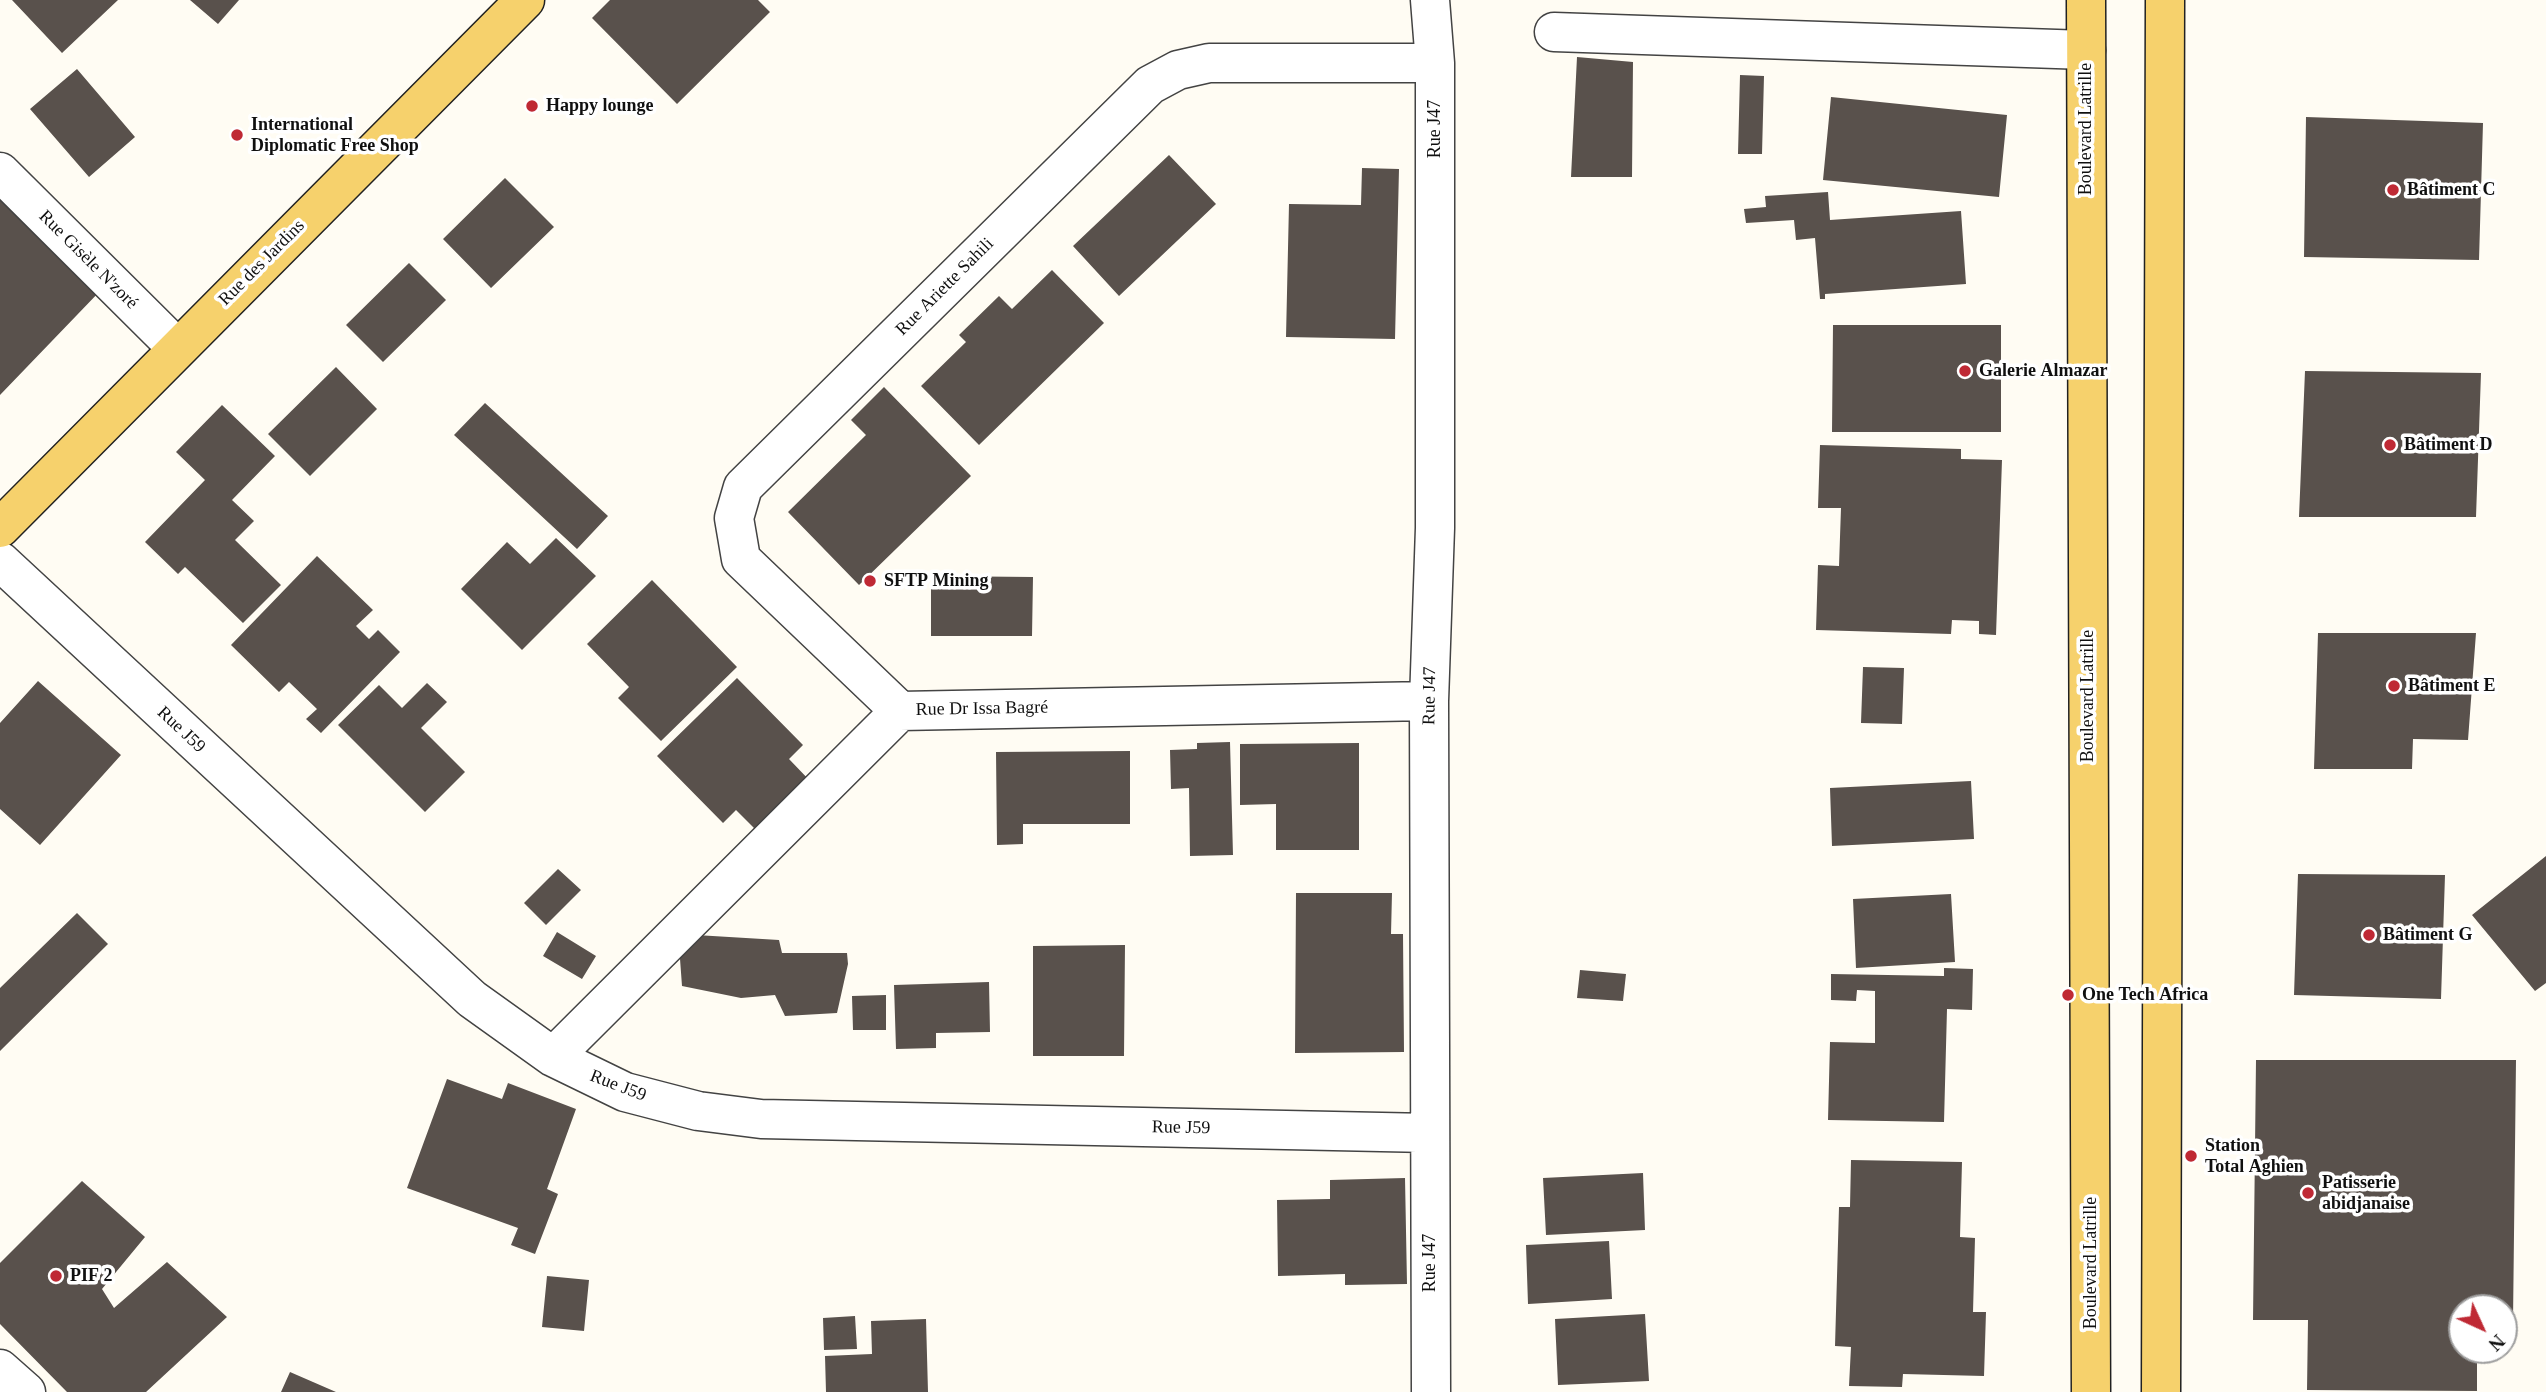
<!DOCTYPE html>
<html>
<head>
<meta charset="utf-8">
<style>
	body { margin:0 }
	#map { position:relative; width:2546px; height:1392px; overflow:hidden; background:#fffcf3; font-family:Georgia,serif }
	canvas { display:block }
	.north { position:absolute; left:2448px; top:1294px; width:70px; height:70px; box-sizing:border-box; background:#fff; border:2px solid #9f9f9f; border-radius:50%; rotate:135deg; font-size:19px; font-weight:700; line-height:28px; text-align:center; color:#101010 }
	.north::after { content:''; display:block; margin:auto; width:24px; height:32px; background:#bf2934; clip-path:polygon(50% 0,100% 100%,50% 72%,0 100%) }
</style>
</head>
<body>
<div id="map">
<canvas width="2546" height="1392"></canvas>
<div class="north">N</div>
</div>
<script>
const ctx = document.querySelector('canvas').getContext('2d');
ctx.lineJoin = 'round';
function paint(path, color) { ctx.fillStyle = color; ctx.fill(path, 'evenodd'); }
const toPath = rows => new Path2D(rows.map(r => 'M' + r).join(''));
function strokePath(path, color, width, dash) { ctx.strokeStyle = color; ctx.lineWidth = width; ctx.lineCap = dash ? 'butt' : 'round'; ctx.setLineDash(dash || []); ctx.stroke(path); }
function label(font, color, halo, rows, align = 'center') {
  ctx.font = font + ' Georgia,serif'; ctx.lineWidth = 7; ctx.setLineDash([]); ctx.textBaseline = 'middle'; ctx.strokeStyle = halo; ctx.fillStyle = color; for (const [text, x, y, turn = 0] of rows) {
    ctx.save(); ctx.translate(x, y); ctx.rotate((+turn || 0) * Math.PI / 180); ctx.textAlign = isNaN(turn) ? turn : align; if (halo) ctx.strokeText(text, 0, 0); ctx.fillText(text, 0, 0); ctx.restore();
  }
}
const building = toPath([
	[12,0,118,0,62,53],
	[190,0,239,0,218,24],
	[610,0,758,0,770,12,677,104,592,18],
	[1577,57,1633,62,1632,177,1571,177],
	[77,69,135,137,89,177,30,109],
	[1740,75,1764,76,1762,154,1738,154],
	[1831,97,2007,115,1999,197,1823,180],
	[2306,117,2483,123,2479,260,2304,257],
	[1169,155,1216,204,1119,296,1073,246],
	[1362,168,1399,169,1395,339,1286,337,1289,204,1361,205],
	[505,178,554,227,491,288,443,239],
	[0,190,102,289,0,395],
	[1828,192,1830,220,1961,211,1966,284,1825,294,1825,299,1820,299,1815,238,1796,240,1794,220,1746,223,1744,209,1766,207,1765,196],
	[409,263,446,300,383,362,346,325],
	[1052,270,1104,323,979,445,921,386,966,342,959,335,999,296,1012,309],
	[1833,325,2001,325,2001,432,1832,432],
	[336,367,377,409,310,476,268,434],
	[2305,371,2481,373,2476,517,2299,517],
	[884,387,971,476,859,585,788,512,866,435,851,420],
	[485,403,608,516,577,549,454,435],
	[222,405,275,456,232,500,254,521,235,540,281,585,243,623,185,567,178,574,145,542,205,480,176,452],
	[1820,445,1961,449,1961,459,2002,460,1996,635,1979,634,1979,621,1952,620,1951,634,1816,630,1818,565,1839,566,1841,508,1818,508],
	[556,538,596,576,522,650,461,589,507,542,530,564],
	[317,556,373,610,356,626,369,639,378,630,400,652,321,733,306,719,317,709,289,682,279,692,231,645],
	[931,576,1033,577,1032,636,931,636],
	[652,580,737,667,661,741,618,698,629,687,587,644],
	[2318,633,2476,633,2468,740,2413,739,2412,769,2314,769],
	[1863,667,1904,668,1902,724,1861,723],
	[737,678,803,745,789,759,813,784,760,834,736,810,723,823,657,756],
	[38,681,121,755,40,845,0,809,0,723],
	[427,683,447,702,421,728,465,772,425,812,338,725,379,685,402,708],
	[1230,742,1233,855,1190,856,1189,788,1171,789,1170,750,1197,749,1197,743],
	[1359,743,1359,850,1276,850,1276,804,1240,805,1240,744],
	[1130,751,1130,824,1023,824,1023,844,997,845,996,752],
	[1971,781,1974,839,1832,846,1830,788],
	[2546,856,2546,983,2535,991,2472,915],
	[558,869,581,890,546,925,524,903],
	[2298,874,2445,875,2441,999,2294,995],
	[1296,893,1392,893,1391,934,1403,934,1404,1052,1295,1053],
	[1951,894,1955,962,1856,968,1853,899],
	[77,913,108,944,0,1051,0,988],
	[557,932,596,956,582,979,543,956],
	[696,935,779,940,782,953,847,953,848,964,837,1013,785,1016,775,995,741,998,682,986,679,945],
	[1125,945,1124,1056,1033,1056,1033,946],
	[1944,968,1973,969,1972,1010,1947,1009,1944,1122,1828,1120,1830,1042,1875,1043,1875,991,1857,990,1856,1001,1831,1000,1831,974,1944,976],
	[1580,970,1626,974,1623,1001,1577,998],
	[989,982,990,1032,936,1033,936,1048,896,1049,894,985],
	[886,995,886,1030,853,1030,852,996],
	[2256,1060,2516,1060,2513,1321,2504,1321,2504,1308,2462,1308,2462,1350,2477,1350,2477,1391,2307,1390,2308,1320,2253,1320],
	[447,1079,502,1099,508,1083,576,1109,547,1189,558,1194,535,1254,511,1245,518,1228,407,1188],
	[1851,1160,1962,1162,1960,1237,1975,1238,1973,1312,1986,1312,1984,1376,1903,1374,1902,1387,1849,1386,1851,1347,1835,1346,1839,1207,1850,1207],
	[1643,1173,1645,1230,1546,1235,1543,1178],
	[1405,1178,1407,1284,1345,1285,1345,1274,1278,1276,1277,1200,1330,1199,1330,1180],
	[82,1181,145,1237,102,1289,114,1308,167,1262,227,1317,146,1392,67,1392,0,1324,0,1263],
	[1609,1241,1612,1299,1528,1304,1526,1245],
	[547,1276,589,1280,584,1331,542,1327],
	[1645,1314,1649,1381,1558,1385,1555,1319],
	[855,1316,857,1349,824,1350,823,1318],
	[926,1319,928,1392,826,1392,825,1356,872,1354,871,1321],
	[290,1372,336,1392,281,1392]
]);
const minor = toPath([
	[1430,0,1435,63,1435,528,1429,701,1431,1392],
	[1554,32,2086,50],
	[0,172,177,348],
	[0,561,472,999,553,1057,625,1092,698,1111,761,1119,1429,1133],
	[900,711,741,559,734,518,743,487,1150,85,1178,70,1209,63,1435,63],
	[553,1057,900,711,1429,701],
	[0,1369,26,1392]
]);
const major = toPath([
	[2086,0,2091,1392],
	[0,528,525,0],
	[2161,1392,2165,0]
]);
const markers = [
	[532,106,7,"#bf2934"],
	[237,135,7,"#bf2934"],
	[2393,190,7,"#bf2934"],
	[1965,371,7,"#bf2934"],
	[2390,445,7,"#bf2934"],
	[870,581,7,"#bf2934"],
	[2394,686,7,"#bf2934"],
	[2369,935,7,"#bf2934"],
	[2068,995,7,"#bf2934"],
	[2191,1156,7,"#bf2934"],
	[2308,1193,7,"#bf2934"],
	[56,1276,7,"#bf2934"]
];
const poiNames = [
	["Happy lounge",546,106],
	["International",251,125],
	["Diplomatic Free Shop",251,146],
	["Bâtiment C",2407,190],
	["Galerie Almazar",1979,371],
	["Bâtiment D",2404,445],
	["SFTP Mining",884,581],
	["Bâtiment E",2408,686],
	["Bâtiment G",2383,935],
	["One Tech Africa",2082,995],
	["Station",2205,1146],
	["Total Aghien",2205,1167],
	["Patisserie",2322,1183],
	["abidjanaise",2322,1204],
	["PIF 2",70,1276]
];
const streetNames = [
	["Rue J47",1435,129,-90],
	["Boulevard Latrille",2086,129,-90],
	["Rue Gisèle N'zoré",88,260,45],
	["Rue des Jardins",262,263,-45],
	["Rue Ariette Sahili",945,287,-45],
	["Rue J47",1430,696,-89],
	["Boulevard Latrille",2088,696,-90],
	["Rue Dr Issa Bagré",982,709,-1],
	["Rue J59",181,730,43],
	["Rue J59",618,1086,21],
	["Rue J59",1181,1128,1],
	["Rue J47",1430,1263,-90],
	["Boulevard Latrille",2091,1263,-90]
];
paint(building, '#59514c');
strokePath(minor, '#434343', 41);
strokePath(major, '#212121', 41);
strokePath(minor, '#fff', 38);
strokePath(major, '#f6d16c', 38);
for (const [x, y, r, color] of markers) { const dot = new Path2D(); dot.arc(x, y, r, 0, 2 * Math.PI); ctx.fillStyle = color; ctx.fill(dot); strokePath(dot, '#fff', 2.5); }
label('bold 18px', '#101010', '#fff', poiNames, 'left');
label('18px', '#101010', '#fff', streetNames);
</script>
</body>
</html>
